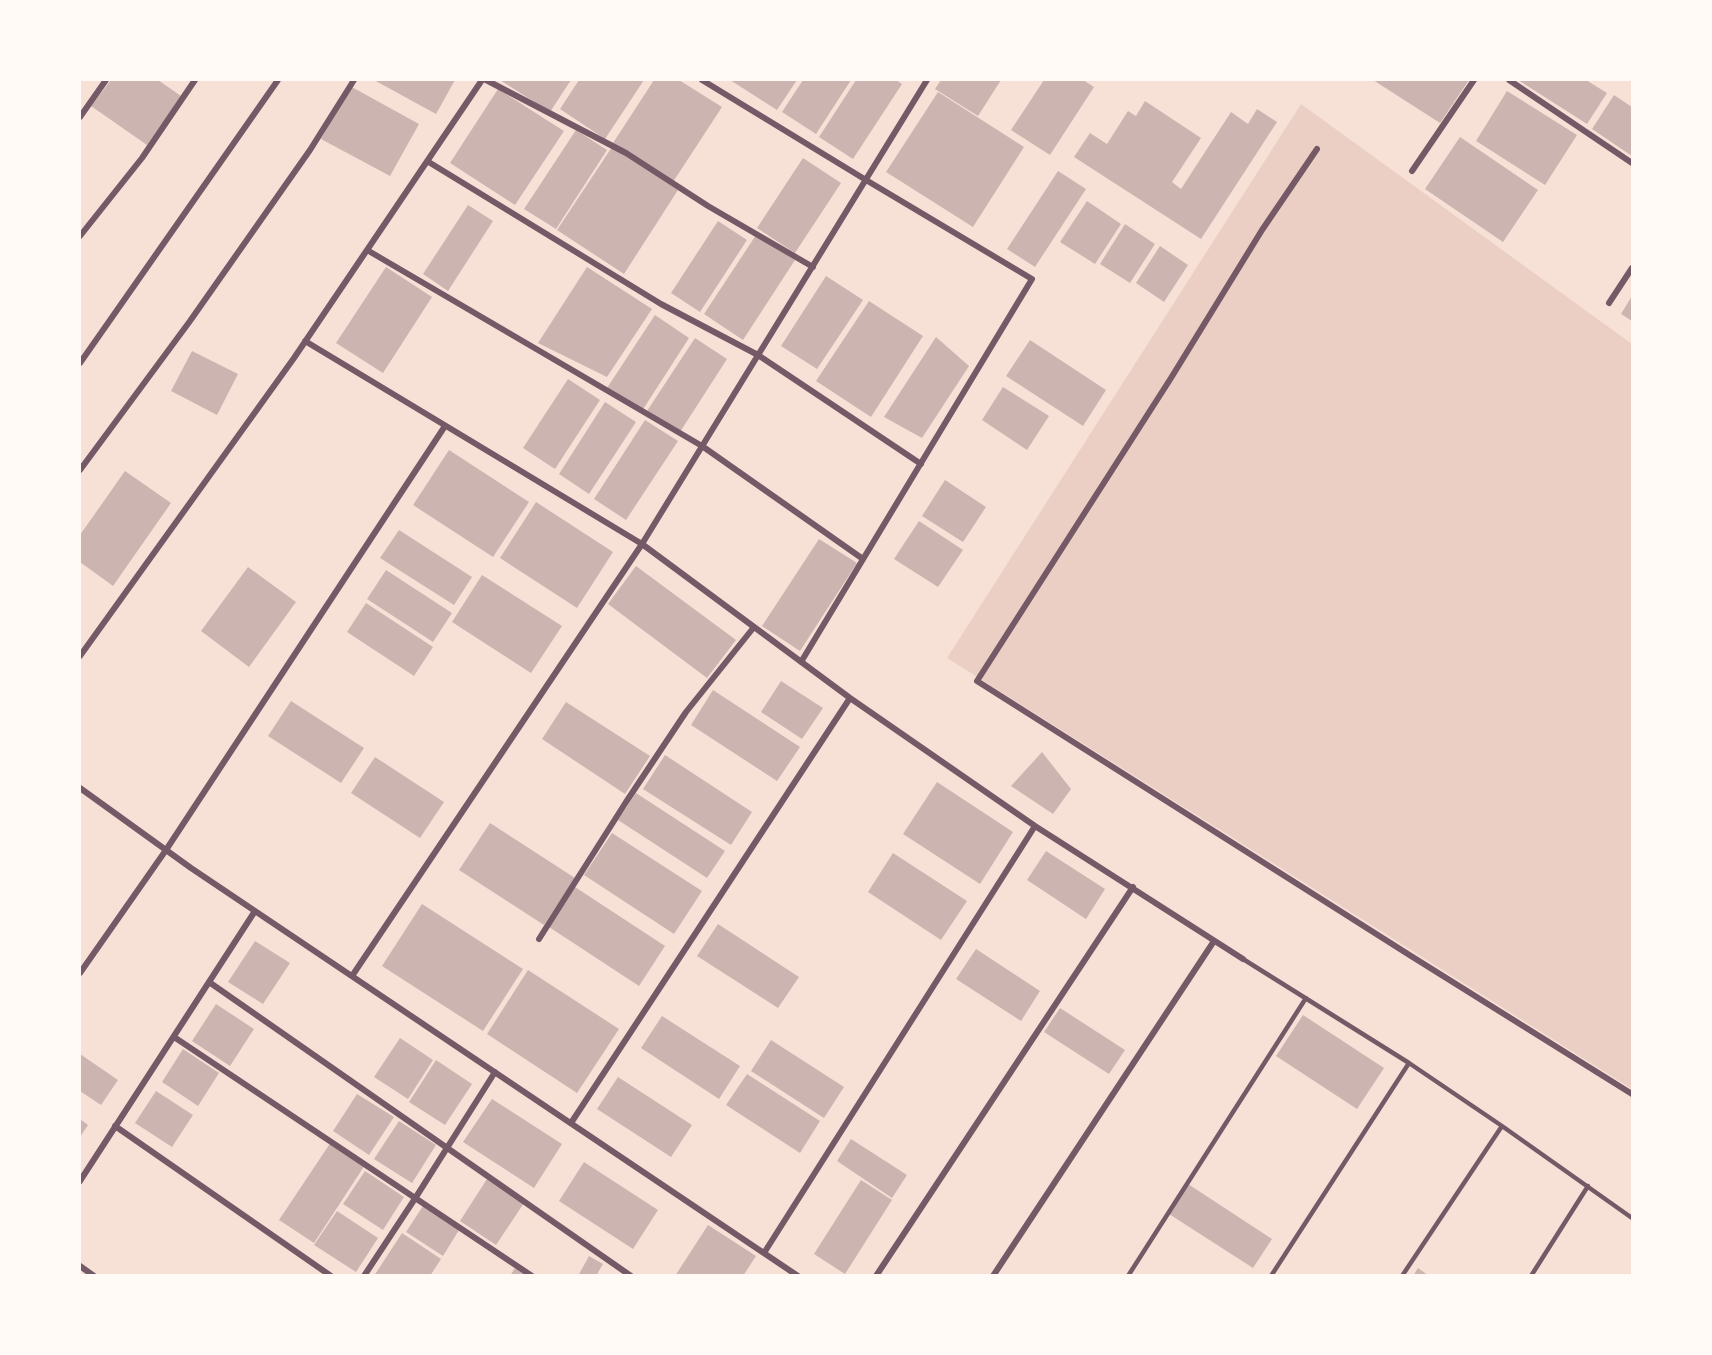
<!DOCTYPE html>
<html>
<head>
<meta charset="utf-8">
<style>
	body { margin:0 }
	#map { position:relative; width:1712px; height:1355px; overflow:hidden; background:#f7e1d7; font-family:Ubuntu,sans-serif }
	canvas { display:block }
	.frame { position:absolute; inset:0; border:81px solid #fffaf5; pointer-events:none }
</style>
</head>
<body>
<div id="map">
<canvas width="1712" height="1355"></canvas>
<div class="frame"></div>
</div>
<script>
const ctx = document.querySelector('canvas').getContext('2d');
ctx.lineJoin = 'round';
function paint(path, color) { ctx.fillStyle = color; ctx.fill(path, 'evenodd'); }
const toPath = rows => new Path2D(rows.map(r => 'M' + r).join(''));
function strokePath(path, color, width, dash) { ctx.strokeStyle = color; ctx.lineWidth = width; ctx.lineCap = dash ? 'butt' : 'round'; ctx.setLineDash(dash || []); ctx.stroke(path); }
const green = toPath([
	[1301,104,1632,344,1632,1089,947,658]
]);
const building = toPath([
	[111,80,158,80,181,96,147,145,91,106],
	[374,80,455,80,436,114],
	[500,80,571,80,550,112],
	[579,80,644,80,605,139,560,109],
	[654,80,679,80,722,107,673,182,613,143],
	[730,80,797,80,777,110],
	[803,80,851,80,816,134,782,112],
	[856,80,896,80,902,84,853,159,819,137],
	[941,80,1001,80,978,116,935,89],
	[1044,80,1083,80,1094,87,1050,155,1011,130],
	[1373,80,1469,80,1440,123],
	[1518,80,1586,80,1607,93,1587,124],
	[350,86,419,124,390,176,321,139],
	[498,89,564,131,515,205,450,163],
	[1507,91,1577,135,1545,185,1476,141],
	[938,92,1024,147,973,227,886,172],
	[1614,95,1632,107,1632,156,1592,129],
	[1145,101,1201,138,1172,182,1181,189,1231,112,1248,124,1257,109,1277,122,1201,239,1074,157,1090,133,1107,144,1128,111,1136,116],
	[576,130,607,150,556,229,524,209],
	[1460,137,1538,190,1503,242,1425,189],
	[612,147,678,190,624,274,557,230],
	[803,158,841,183,795,253,757,228],
	[1058,171,1086,189,1035,267,1007,249],
	[1087,201,1121,224,1095,264,1060,242],
	[468,205,493,221,448,291,423,274],
	[718,221,747,240,700,312,671,293],
	[1125,224,1155,244,1130,283,1100,264],
	[756,235,795,260,743,340,704,314],
	[1160,246,1188,265,1164,302,1136,283],
	[386,267,432,297,383,373,336,343],
	[587,267,652,309,607,377,538,343],
	[826,276,863,300,817,369,781,346],
	[1632,296,1632,321,1621,314],
	[869,301,923,336,871,417,816,381],
	[655,315,689,338,642,411,607,388],
	[936,337,969,366,922,438,884,417],
	[695,338,727,359,680,432,647,411],
	[1030,340,1106,390,1083,426,1006,376],
	[192,351,238,374,217,415,171,391],
	[568,379,600,400,555,469,523,448],
	[1003,387,1049,416,1027,450,982,420],
	[605,402,636,422,589,494,559,474],
	[645,420,678,441,626,520,594,499],
	[449,450,529,502,493,557,413,505],
	[125,471,171,503,113,586,80,562,80,535],
	[945,480,986,507,963,542,922,516],
	[536,502,613,552,577,608,500,558],
	[919,521,963,550,938,587,894,559],
	[399,530,472,577,454,605,380,558],
	[819,539,857,563,800,651,762,626],
	[636,566,736,640,707,678,608,604],
	[248,567,296,602,249,667,201,631],
	[386,570,452,613,433,642,367,599],
	[482,575,562,626,531,673,452,622],
	[366,603,433,647,414,676,347,632],
	[781,681,823,708,802,739,761,712],
	[713,690,800,747,777,781,691,725],
	[291,701,364,748,341,783,268,736],
	[566,702,650,756,625,794,542,739],
	[1042,752,1071,789,1053,814,1011,786],
	[665,755,752,812,731,845,643,789],
	[375,757,444,802,420,838,351,793],
	[937,782,1013,832,980,884,903,834],
	[636,793,725,851,707,878,618,820],
	[490,823,575,878,544,925,459,870],
	[612,833,702,891,674,934,584,875],
	[1046,851,1105,889,1086,919,1027,880],
	[893,853,967,901,941,940,868,892],
	[575,887,665,946,639,986,549,927],
	[422,904,523,969,483,1031,382,966],
	[718,924,799,977,778,1008,697,956],
	[255,941,290,963,263,1004,228,982],
	[976,949,1040,991,1021,1021,956,979],
	[528,970,619,1029,577,1093,487,1034],
	[216,1004,254,1029,230,1066,192,1041],
	[1060,1008,1125,1050,1109,1074,1044,1032],
	[1303,1015,1384,1068,1357,1109,1276,1056],
	[662,1016,740,1066,719,1099,641,1048],
	[400,1038,433,1060,408,1099,374,1077],
	[771,1040,844,1087,824,1118,751,1071],
	[183,1049,219,1073,198,1106,162,1082],
	[80,1054,118,1080,101,1105,80,1091],
	[436,1060,472,1084,445,1125,409,1102],
	[747,1074,820,1121,800,1153,726,1105],
	[618,1077,692,1125,671,1157,597,1109],
	[156,1091,193,1115,172,1147,135,1123],
	[357,1094,394,1117,369,1155,333,1131],
	[492,1099,562,1144,534,1188,463,1142],
	[80,1119,88,1125,80,1137],
	[399,1121,436,1145,412,1183,374,1159],
	[851,1139,907,1175,892,1198,837,1161],
	[331,1142,365,1165,314,1243,279,1220],
	[584,1162,658,1210,633,1249,559,1201],
	[365,1171,404,1197,383,1230,343,1204],
	[487,1179,524,1203,496,1245,460,1221],
	[861,1180,892,1200,845,1274,814,1254],
	[1188,1184,1272,1239,1253,1268,1169,1214],
	[423,1206,459,1230,443,1256,406,1232],
	[337,1211,378,1238,356,1272,314,1245],
	[708,1225,756,1256,743,1276,675,1276],
	[402,1233,441,1259,430,1276,374,1276],
	[589,1256,603,1264,596,1276,578,1276],
	[515,1268,527,1276,510,1276],
	[1418,1268,1429,1276,1413,1276]
]);
const service = toPath([
	[1243,959,1409,1063,1502,1126,1632,1218],
	[1128,1276,1306,998],
	[1271,1276,1409,1063],
	[1402,1276,1502,1126],
	[1531,1276,1588,1186]
]);
const minor = toPath([
	[486,80,626,153,708,206,813,267],
	[702,80,866,180,1032,279,801,662],
	[1509,80,1632,163],
	[80,117,106,80],
	[1317,149,1262,230,1171,378,977,681,1411,956,1632,1094],
	[427,161,661,304,758,355,921,464],
	[1412,171,1474,80],
	[80,236,142,158,195,80],
	[367,250,702,446,863,559],
	[1609,303,1632,268],
	[305,341,642,544,850,698,1035,826,1243,959],
	[80,363,278,80],
	[80,470,190,321,310,150,354,80],
	[80,656,294,358,482,80],
	[80,788,191,868,798,1276],
	[539,939,626,802,686,712,754,627],
	[80,973,166,850,445,426],
	[352,976,642,544,927,80],
	[209,982,631,1276],
	[174,1037,532,1276],
	[571,1123,850,698],
	[115,1126,331,1276],
	[80,1181,255,911],
	[764,1253,1035,826],
	[80,1266,94,1276],
	[364,1276,416,1197,495,1072],
	[876,1276,1133,887],
	[993,1276,1214,941]
]);
paint(green, '#ebcfc5');
paint(building, '#ccb4b1');
strokePath(service, '#755966', 4.5);
strokePath(minor, '#755966', 6);
</script>
</body>
</html>
